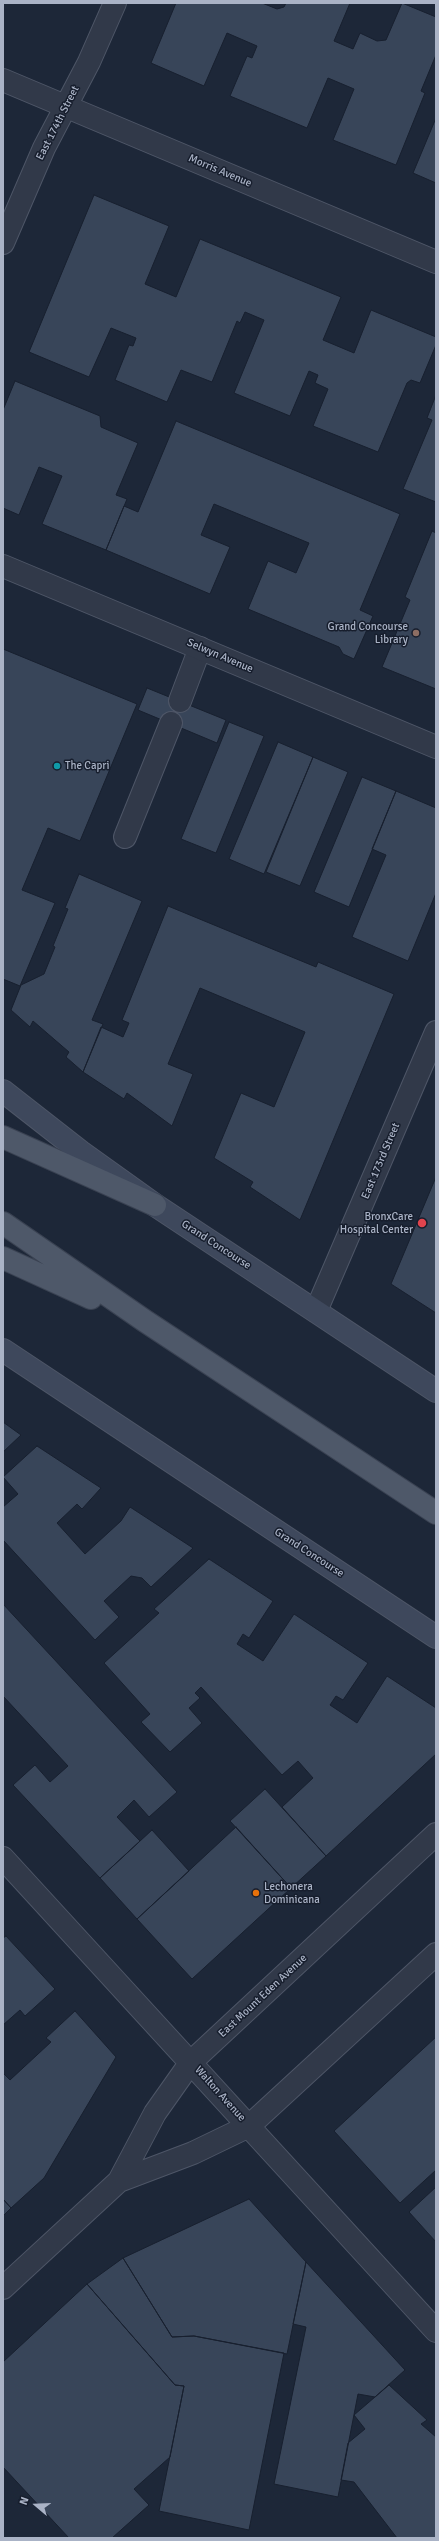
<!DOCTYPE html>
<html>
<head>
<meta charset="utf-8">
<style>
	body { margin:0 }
	#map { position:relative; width:439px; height:2541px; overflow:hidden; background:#1d2738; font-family:Signika,sans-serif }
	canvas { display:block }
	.frame { position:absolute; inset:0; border:4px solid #aab3c6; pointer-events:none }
	.north { position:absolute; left:16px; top:2485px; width:40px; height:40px; -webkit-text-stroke:3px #171e2d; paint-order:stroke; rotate:289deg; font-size:11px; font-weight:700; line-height:16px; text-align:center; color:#aab3c6 }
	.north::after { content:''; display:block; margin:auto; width:14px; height:18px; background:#aab3c6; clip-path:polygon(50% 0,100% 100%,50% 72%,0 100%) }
</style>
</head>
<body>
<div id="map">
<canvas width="439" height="2541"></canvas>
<div class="frame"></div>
<div class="north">N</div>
</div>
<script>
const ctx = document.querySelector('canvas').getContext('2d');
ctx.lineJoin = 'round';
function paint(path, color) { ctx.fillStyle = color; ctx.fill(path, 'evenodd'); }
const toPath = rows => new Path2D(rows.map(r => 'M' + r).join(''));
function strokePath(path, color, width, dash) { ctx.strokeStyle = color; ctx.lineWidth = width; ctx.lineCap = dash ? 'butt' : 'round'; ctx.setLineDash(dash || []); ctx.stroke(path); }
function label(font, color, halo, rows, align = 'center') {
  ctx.font = font + ' Signika,sans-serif'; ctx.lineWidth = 3; ctx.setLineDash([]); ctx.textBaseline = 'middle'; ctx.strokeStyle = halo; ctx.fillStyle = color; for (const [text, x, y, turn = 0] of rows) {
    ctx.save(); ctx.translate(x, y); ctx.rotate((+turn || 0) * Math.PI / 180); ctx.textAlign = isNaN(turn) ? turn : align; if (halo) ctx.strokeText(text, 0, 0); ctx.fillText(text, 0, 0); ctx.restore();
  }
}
const building = toPath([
	[176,3,262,3,277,9,284,7,286,3,350,3,334,41,353,49,360,33,377,41,386,40,402,3,436,17,436,55,421,91,425,93,396,165,333,140,354,89,328,78,307,128,230,96,247,56,252,58,257,46,227,33,204,86,151,63,176,3],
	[436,118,436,183,413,173,436,118],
	[94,195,169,226,145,284,176,297,200,239,341,297,323,340,354,353,371,310,436,337,436,345,420,383,411,380,407,383,378,452,313,426,328,389,315,383,318,375,309,371,290,416,234,393,264,320,245,312,240,323,237,321,212,382,181,370,167,402,115,380,129,345,133,346,136,338,111,328,89,377,29,352,94,195],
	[15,381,100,416,101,427,138,443,116,495,127,499,106,550,42,524,62,476,39,467,19,515,3,508,3,410,15,381],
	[436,395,436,502,403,489,432,420,427,418,436,395],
	[176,421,400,514,360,610,373,616,354,659,343,654,339,647,248,609,268,561,296,573,309,543,214,504,201,535,230,547,210,594,106,550,124,506,138,512,176,421],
	[432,531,436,533,436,689,382,667,410,600,405,597,432,531],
	[3,649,137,704,80,841,48,828,22,890,55,903,20,986,3,979,3,649],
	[147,688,226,720,217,743,138,710,147,688],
	[229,722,264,736,216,853,181,839,229,722],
	[278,742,313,757,264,874,229,859,278,742],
	[313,757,348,772,300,886,266,872,313,757],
	[362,777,396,791,349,907,314,892,362,777],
	[396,791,436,808,436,893,408,961,352,937,386,855,372,849,396,791],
	[79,874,142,901,92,1020,103,1024,83,1072,66,1057,69,1052,33,1021,30,1027,11,1010,21,985,44,974,55,947,53,946,68,909,65,908,79,874],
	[168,906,316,967,318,962,394,994,300,1220,250,1187,253,1182,214,1158,241,1093,274,1107,305,1032,200,988,168,1064,193,1074,172,1126,127,1093,124,1099,83,1072,101,1027,123,1037,129,1023,122,1020,168,906],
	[436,1177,436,1313,391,1284,436,1177],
	[3,1422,21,1435,3,1452,3,1422],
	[37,1446,101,1488,82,1509,77,1504,57,1523,85,1554,121,1521,130,1507,193,1548,151,1587,142,1578,131,1576,104,1601,119,1617,95,1640,3,1540,3,1507,18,1494,3,1477,37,1446],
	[209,1559,273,1601,249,1638,243,1634,237,1644,263,1661,294,1614,368,1663,343,1700,336,1696,330,1705,357,1723,387,1676,436,1708,436,1754,326,1856,282,1807,313,1778,298,1761,282,1775,201,1687,195,1693,200,1698,189,1708,202,1723,170,1752,141,1722,150,1714,104,1663,159,1613,154,1609,209,1559],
	[3,1604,177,1792,149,1817,134,1800,117,1817,140,1841,100,1878,13,1785,35,1765,50,1782,68,1766,3,1696,3,1604],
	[265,1789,326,1856,291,1888,230,1821,265,1789],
	[236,1827,291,1888,192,1979,137,1919,236,1827],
	[152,1830,189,1871,137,1919,100,1878,152,1830],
	[6,1936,55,1989,25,2016,20,2010,3,2025,3,1938,6,1936],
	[75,2011,116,2057,44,2178,11,2208,3,2199,3,2073,10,2080,51,2042,46,2038,75,2011],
	[436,2037,436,2170,400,2203,334,2131,436,2037],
	[436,2187,436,2242,409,2212,436,2187],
	[3,2199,11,2208,3,2216,3,2199],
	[249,2199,306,2262,287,2354,194,2336,172,2337,123,2258,249,2199],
	[123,2258,172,2337,194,2336,284,2353,249,2530,159,2511,184,2386,175,2385,87,2284,123,2258],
	[306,2262,405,2370,375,2397,358,2394,338,2497,274,2484,306,2327,293,2324,306,2262],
	[87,2284,175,2385,184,2386,170,2457,134,2489,149,2505,112,2538,69,2538,3,2467,3,2362,87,2284],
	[389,2385,427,2420,421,2424,436,2437,436,2538,397,2538,354,2482,341,2480,348,2443,365,2429,354,2415,389,2385]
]);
const lane = toPath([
	[180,701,200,648],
	[125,837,171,723]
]);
const street = toPath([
	[3,80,436,262],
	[3,243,44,148,89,62,115,3],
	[3,566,436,747],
	[316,1311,436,1032],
	[3,1858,436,2331],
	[119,2181,193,2153,249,2126,436,1954],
	[3,2288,119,2181,155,2113,191,2062,436,1834]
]);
const secondary = toPath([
	[3,1091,81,1152,155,1205,436,1391],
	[3,1350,436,1637]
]);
const primary = toPath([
	[3,1137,155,1205],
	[3,1223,145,1321,436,1513],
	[3,1258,91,1298]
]);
const markers = [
	[416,633,4,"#8d6e63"],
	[57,766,4,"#0f9aa8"],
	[422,1223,5,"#e0444e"],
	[256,1893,4,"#e8710a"]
];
const streetNames = [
	["East 174th Street",58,123,-63],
	["Morris Avenue",220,171,23],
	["Selwyn Avenue",220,656,23],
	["East 173rd Street",381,1161,-67],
	["Grand Concourse",216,1245,33],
	["Grand Concourse",309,1553,33],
	["East Mount Eden Avenue",263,1996,-43],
	["Walton Avenue",220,2094,48]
];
const poiNames = [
	["Grand Concourse",408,627],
	["Library",408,640],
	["The Capri",65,766,"left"],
	["BronxCare",413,1217],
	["Hospital Center",413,1230],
	["Lechonera",264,1887,"left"],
	["Dominicana",264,1900,"left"]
];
paint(building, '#384559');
strokePath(building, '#18202f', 1);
strokePath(lane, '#4e5667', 24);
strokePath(street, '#4e5667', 24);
strokePath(secondary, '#4e5667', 24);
strokePath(primary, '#3a4252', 24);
strokePath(lane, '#313949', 22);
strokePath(street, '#313949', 22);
strokePath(secondary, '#3e485c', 22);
strokePath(primary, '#4e5869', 22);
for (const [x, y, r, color] of markers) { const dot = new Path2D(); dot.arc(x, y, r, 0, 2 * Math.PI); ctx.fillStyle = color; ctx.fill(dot); strokePath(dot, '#171e2d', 1.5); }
label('11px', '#aab3c6', '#171e2d', streetNames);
label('11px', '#aab3c6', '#171e2d', poiNames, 'right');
</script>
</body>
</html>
